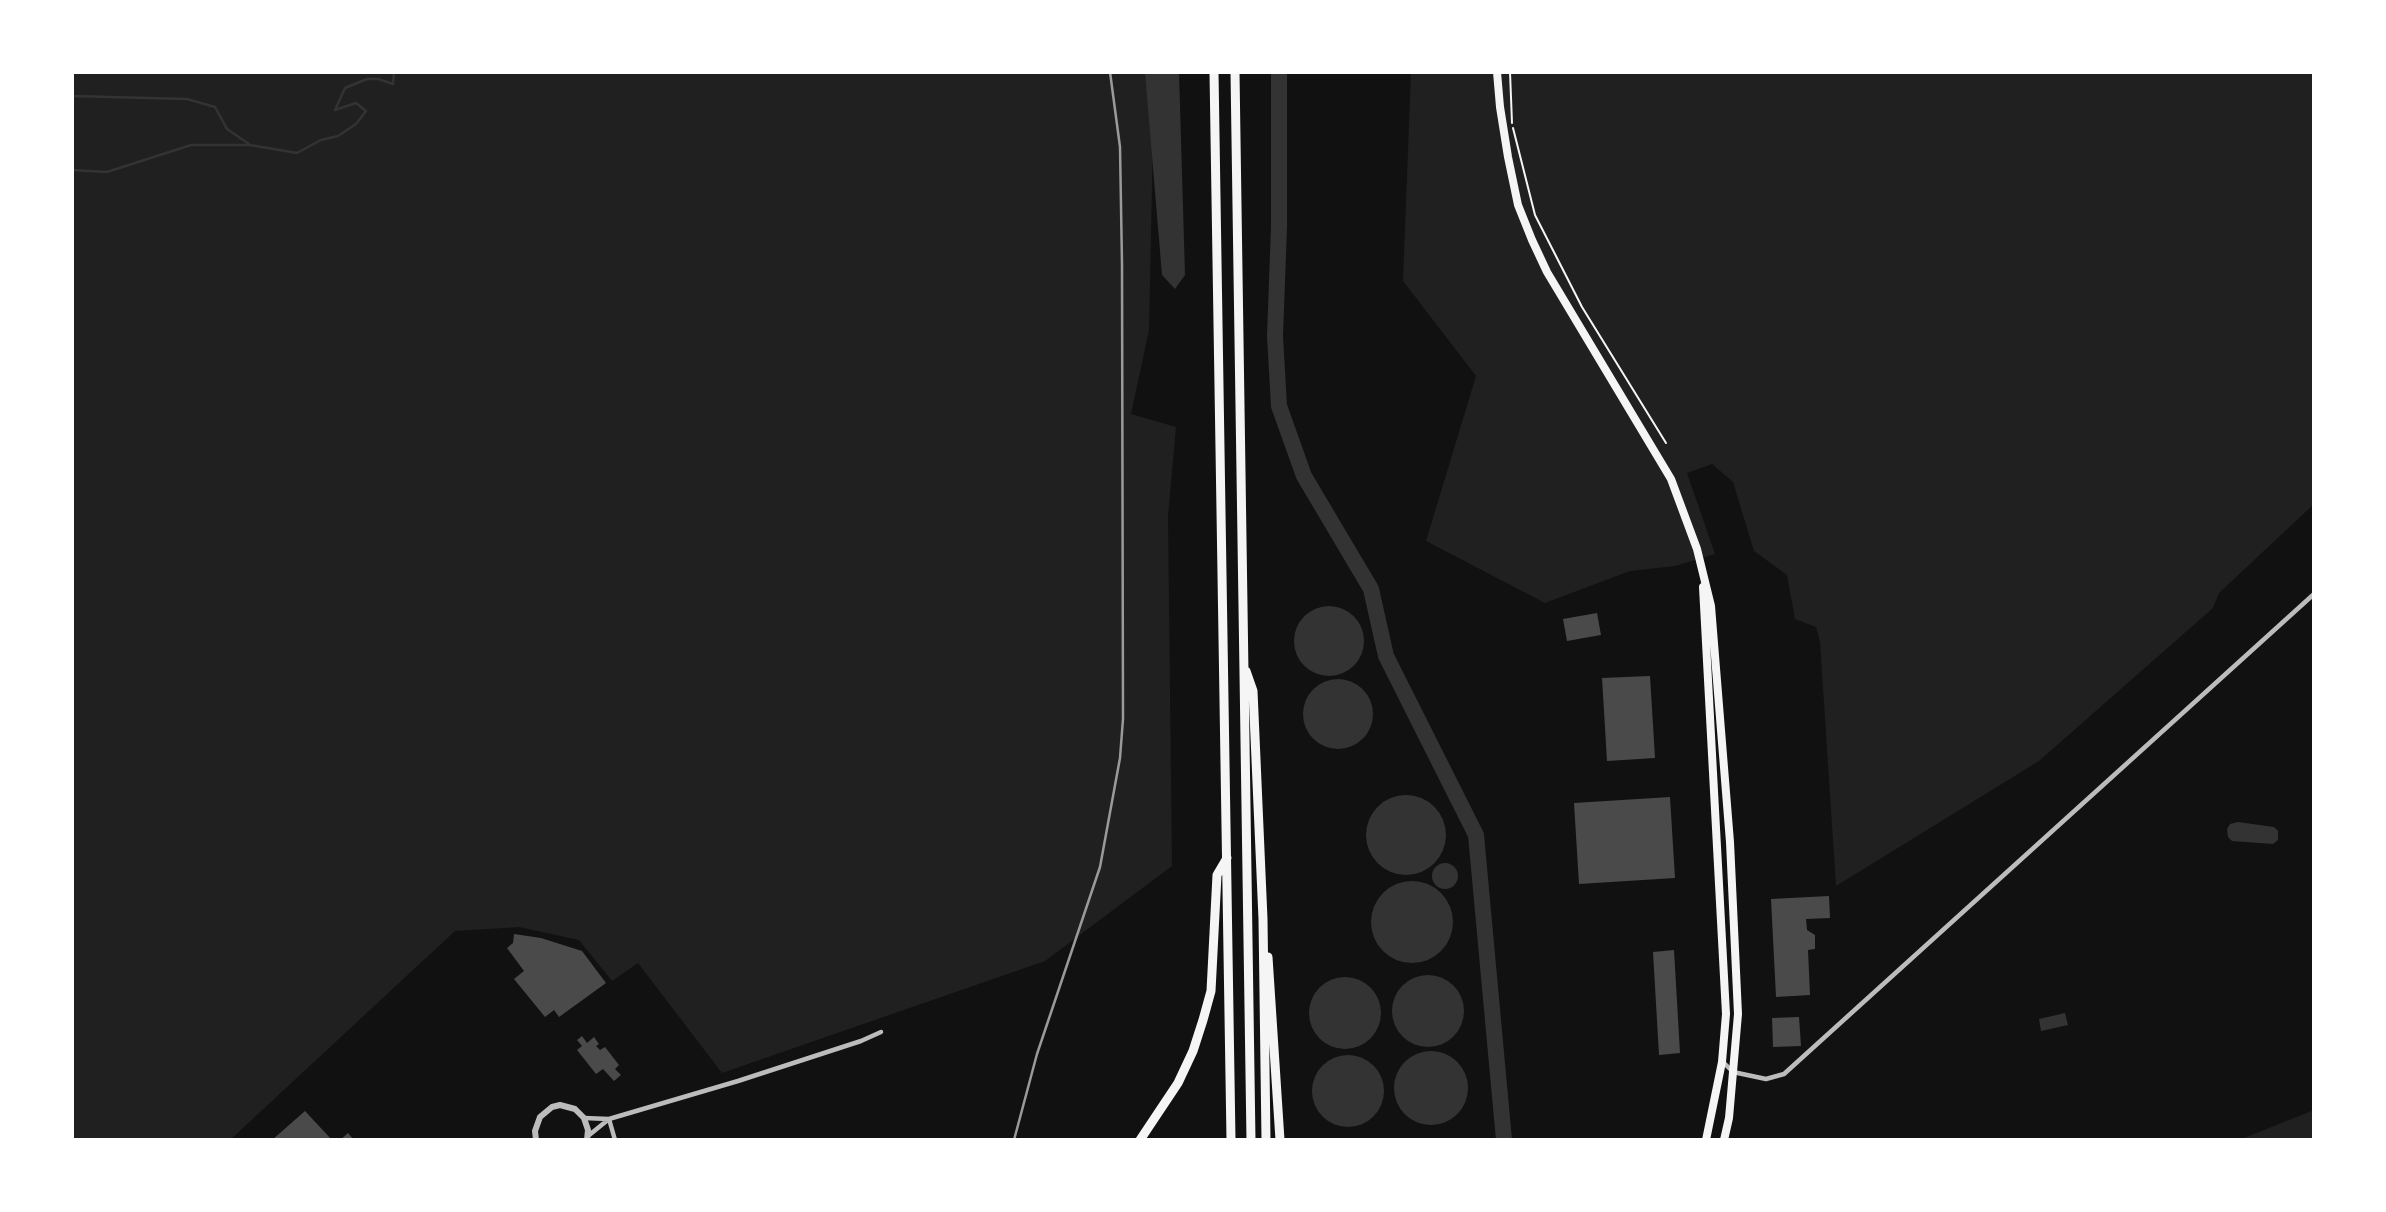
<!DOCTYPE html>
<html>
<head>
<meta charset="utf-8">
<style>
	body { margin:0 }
	#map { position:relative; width:2386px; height:1212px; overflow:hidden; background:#111; font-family:Commissioner,sans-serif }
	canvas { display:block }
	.frame { position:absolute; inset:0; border:74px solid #fff; pointer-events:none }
</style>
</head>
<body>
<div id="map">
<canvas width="2386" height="1212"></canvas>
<div class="frame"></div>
</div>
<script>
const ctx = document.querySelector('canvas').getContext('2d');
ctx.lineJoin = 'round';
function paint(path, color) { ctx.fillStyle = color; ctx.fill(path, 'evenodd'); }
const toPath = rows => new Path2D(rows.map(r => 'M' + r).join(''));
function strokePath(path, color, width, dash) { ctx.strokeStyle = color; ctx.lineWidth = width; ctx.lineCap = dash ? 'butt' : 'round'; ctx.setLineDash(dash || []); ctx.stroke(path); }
const green = toPath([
	[72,72,1151,72,1153,137,1149,330,1131,414,1176,427,1168,516,1172,866,1045,961,722,1073,638,963,612,981,579,940,519,927,455,931,230,1140,72,1140],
	[1411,72,2314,72,2314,504,2219,593,2213,608,2039,761,1836,886,1820,642,1816,627,1795,619,1787,575,1754,551,1733,482,1712,464,1687,473,1715,554,1675,566,1630,571,1545,603,1426,541,1476,376,1403,281],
	[2314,1110,2314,1140,2239,1140]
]);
const water = toPath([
	[1145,72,1179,72,1185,275,1175,289,1162,275],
	'1294 641a35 35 0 1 1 70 0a35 35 0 1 1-70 0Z',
	'1303 714a35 35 0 1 1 70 0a35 35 0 1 1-70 0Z',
	'1366 835a40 40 0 1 1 80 0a40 40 0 1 1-80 0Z',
	[2238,822,2274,827,2278,831,2278,840,2273,844,2232,841,2228,837,2227,829,2230,824],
	'1432 876a13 13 0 1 1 26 0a13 13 0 1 1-26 0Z',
	'1371 922a41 41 0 1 1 82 0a41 41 0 1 1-82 0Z',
	'1392 1011a36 36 0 1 1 72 0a36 36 0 1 1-72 0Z',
	'1309 1013a36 36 0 1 1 72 0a36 36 0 1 1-72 0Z',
	[2065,1013,2068,1025,2041,1031,2039,1019],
	'1394 1088a37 37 0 1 1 74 0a37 37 0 1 1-74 0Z',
	'1312 1091a36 36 0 1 1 72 0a36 36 0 1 1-72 0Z'
]);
const stream = toPath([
	[72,96,187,99,215,107,227,129,249,144],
	[72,170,107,172,191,145,250,145,297,153,321,140,338,136,356,124,366,111,356,103,335,110,345,88,367,79,378,79,393,84,394,72]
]);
const river = toPath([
	[1279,72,1279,227,1275,336,1279,406,1304,476,1371,589,1386,656,1476,835,1504,1140]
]);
const building = toPath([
	[1597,613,1601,635,1567,641,1563,619],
	[1650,676,1655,758,1607,761,1602,678],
	[1670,797,1675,878,1579,884,1574,803],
	[1829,896,1830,918,1806,919,1807,930,1815,935,1815,949,1808,950,1810,995,1776,997,1771,899],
	[514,934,541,938,582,951,606,983,559,1017,554,1010,545,1017,514,979,524,971,507,948,513,943],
	[1674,950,1680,1053,1659,1055,1653,952],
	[1799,1017,1801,1046,1773,1047,1772,1018],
	[582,1036,587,1043,594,1037,599,1044,596,1046,600,1050,605,1047,619,1065,615,1069,621,1075,614,1081,603,1069,596,1074,577,1050,582,1046,577,1040],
	[305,1111,332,1140,272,1140],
	[348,1133,354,1140,340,1140]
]);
const path = toPath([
	[1510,72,1512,123],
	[1513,128,1535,215,1582,307,1666,443]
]);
const minor = toPath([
	[1723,1062,1733,1072,1766,1079,1784,1074,2314,594],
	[584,1118,609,1119],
	[609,1119,615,1140],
	[588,1136,609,1119,738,1081,861,1041,881,1032]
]);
const tertiary = toPath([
	[536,1140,535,1131,540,1117,552,1107,560,1105,575,1109,584,1118,588,1130,587,1140]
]);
const primary = toPath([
	[1497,72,1500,107,1508,157,1518,205,1532,240,1547,272,1671,479,1697,549,1711,606,1730,842,1738,1014,1729,1118,1724,1140],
	[1703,587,1726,1014,1722,1062,1706,1140]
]);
const motorway = toPath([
	[1214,72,1231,1140],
	[1235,72,1251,1140],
	[1246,671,1253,691,1263,919,1266,1140],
	[1268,957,1280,1140],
	[1140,1140,1178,1083,1193,1051,1203,1020,1211,991,1217,875,1227,858]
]);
const rail = toPath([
	[1014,1140,1037,1054,1100,867,1120,758,1123,719,1122,264,1120,147,1110,72]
]);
paint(green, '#202020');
paint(water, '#333');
strokePath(stream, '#333', 2.5);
strokePath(river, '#333', 16);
paint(building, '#4a4a4a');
strokePath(path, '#f5f5f5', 2);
strokePath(minor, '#bcbcbc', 4.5);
strokePath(tertiary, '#bcbcbc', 6);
strokePath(primary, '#f5f5f5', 8);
strokePath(motorway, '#f5f5f5', 9);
strokePath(rail, '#9a9a9a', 2.5);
</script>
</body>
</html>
